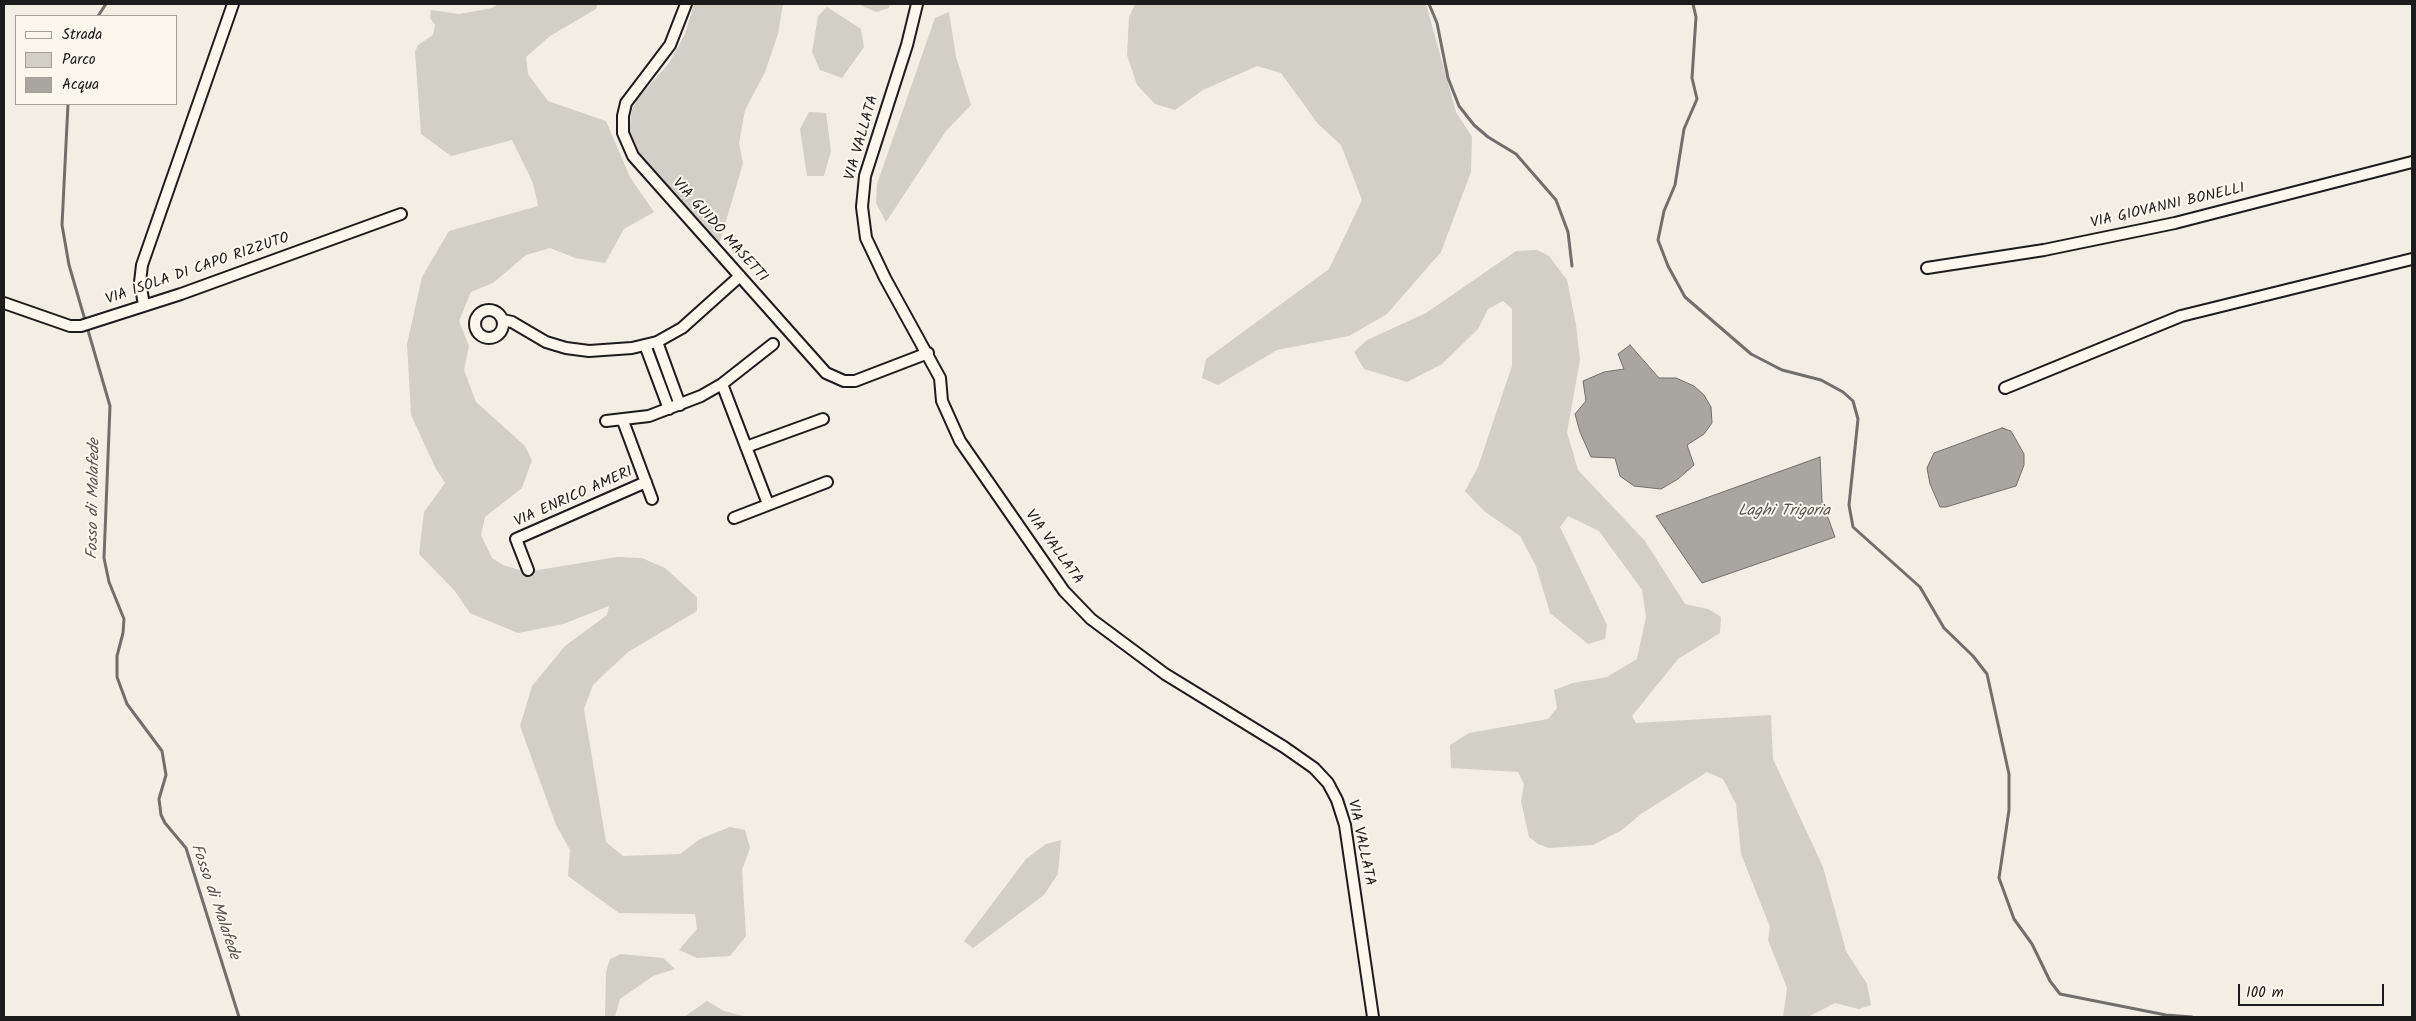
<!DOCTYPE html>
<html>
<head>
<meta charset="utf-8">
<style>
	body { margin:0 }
	#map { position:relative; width:2416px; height:1021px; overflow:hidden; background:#f2eee4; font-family:Kalam,sans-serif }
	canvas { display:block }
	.frame { position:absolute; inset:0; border:5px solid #1c1c1c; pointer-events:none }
	.legend { position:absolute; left:15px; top:15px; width:162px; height:90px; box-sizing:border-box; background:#fbf7ec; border:1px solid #a29f99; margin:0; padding:6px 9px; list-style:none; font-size:15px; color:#1c1c1c }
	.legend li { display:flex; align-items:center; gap:10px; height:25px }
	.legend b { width:25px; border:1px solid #a29f99 }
	.scale { position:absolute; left:2238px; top:984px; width:146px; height:22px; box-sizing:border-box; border:2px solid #1c1c1c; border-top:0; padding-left:6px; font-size:15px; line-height:18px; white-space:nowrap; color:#1c1c1c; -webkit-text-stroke:4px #fbf7ec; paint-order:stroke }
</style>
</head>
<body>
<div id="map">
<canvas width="2416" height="1021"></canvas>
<div class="frame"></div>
<ul class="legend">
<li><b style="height:6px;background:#fbf7ec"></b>Strada</li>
<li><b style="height:14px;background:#d2cfc6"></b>Parco</li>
<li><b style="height:14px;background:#a9a6a0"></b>Acqua</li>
</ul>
<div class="scale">100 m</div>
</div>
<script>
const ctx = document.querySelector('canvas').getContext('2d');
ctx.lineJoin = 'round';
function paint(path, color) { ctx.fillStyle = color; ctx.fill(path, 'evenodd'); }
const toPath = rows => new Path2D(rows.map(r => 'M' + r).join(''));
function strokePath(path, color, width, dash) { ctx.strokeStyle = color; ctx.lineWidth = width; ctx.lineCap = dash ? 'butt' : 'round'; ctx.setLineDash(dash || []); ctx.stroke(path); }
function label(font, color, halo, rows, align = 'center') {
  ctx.font = font + ' Kalam,sans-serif'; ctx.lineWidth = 4; ctx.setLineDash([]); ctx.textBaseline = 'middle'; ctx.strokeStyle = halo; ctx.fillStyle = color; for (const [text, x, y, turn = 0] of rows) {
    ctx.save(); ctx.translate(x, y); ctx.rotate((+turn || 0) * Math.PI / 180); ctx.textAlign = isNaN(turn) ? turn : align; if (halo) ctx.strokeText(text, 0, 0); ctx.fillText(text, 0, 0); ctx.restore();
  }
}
const green = toPath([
	[498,4,598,4,596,9,550,36,526,57,528,74,548,101,606,121,630,177,654,212,624,229,605,263,575,258,550,248,526,255,493,283,471,292,459,321,469,346,464,370,476,402,525,446,532,460,522,488,485,517,481,535,492,558,503,565,526,572,617,557,642,558,665,568,697,597,697,611,628,652,593,685,584,709,606,842,623,856,680,854,700,839,730,827,745,830,750,848,742,870,746,936,730,956,697,958,679,950,697,929,695,914,619,913,568,876,570,850,556,825,520,726,532,686,565,646,607,615,609,606,563,624,518,633,470,613,454,590,419,554,424,512,445,483,435,467,411,415,407,344,422,277,449,231,538,206,533,183,512,140,451,156,421,134,415,52,418,45,433,35,435,25,430,18,431,10,459,14,492,8],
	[694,4,783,4,778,34,765,72,745,110,739,143,743,163,719,245,634,148,629,132,632,110,638,98,669,63,685,34],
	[858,4,890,4,889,8,876,12],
	[1135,4,1426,4,1456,112,1472,137,1471,172,1441,252,1387,314,1349,336,1277,350,1218,385,1202,378,1206,359,1329,269,1362,200,1341,145,1318,124,1281,73,1257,66,1203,90,1175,110,1155,104,1137,85,1127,55,1129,17],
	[827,7,861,29,864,47,842,78,820,70,812,52,818,16],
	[949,12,956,57,971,105,946,131,886,222,876,203,877,184,935,18],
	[809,112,826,113,831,151,824,176,807,176,800,129],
	[1537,250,1549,256,1567,280,1576,325,1580,360,1567,432,1578,470,1645,541,1685,604,1708,609,1721,617,1720,633,1678,659,1632,716,1636,723,1771,715,1773,759,1823,867,1846,951,1867,984,1871,1005,1859,1009,1835,1003,1808,1017,1783,1017,1787,988,1768,940,1770,927,1741,854,1736,804,1723,779,1707,772,1641,814,1622,830,1593,845,1549,848,1538,844,1529,837,1521,801,1524,784,1518,772,1451,768,1450,745,1469,733,1548,719,1557,708,1554,690,1573,683,1607,677,1637,659,1646,617,1642,590,1599,531,1568,516,1560,527,1607,625,1605,639,1588,644,1550,613,1536,566,1520,536,1484,511,1465,491,1478,467,1512,366,1512,309,1503,301,1488,309,1478,329,1442,364,1407,382,1364,369,1354,352,1367,340,1426,313,1516,251],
	[1061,840,1058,874,1044,895,973,948,964,941,1026,859,1046,844],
	[621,954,663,958,675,969,653,976,620,999,615,1017,605,1016,606,972,610,959],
	[707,1001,724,1011,747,1017,684,1017]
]);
const water = toPath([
	[1630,345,1659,378,1676,378,1694,386,1704,395,1711,407,1712,423,1704,434,1687,445,1694,465,1678,479,1661,489,1634,486,1620,476,1615,458,1591,457,1580,432,1575,414,1586,401,1583,381,1604,372,1624,369,1618,354,1630,345],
	[2002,428,2011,431,2024,454,2024,465,2016,486,1946,507,1940,507,1930,484,1927,468,1934,453,2002,428],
	[1820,457,1822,501,1835,537,1702,583,1656,516,1820,457]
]);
const stream = toPath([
	[1429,4,1437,23,1448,78,1459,106,1474,125,1488,137,1516,154,1556,200,1568,232,1572,266],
	[1693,4,1696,17,1692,78,1697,99,1684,129,1675,185,1664,211,1658,240,1668,266,1685,297,1751,354,1782,370,1821,380,1843,392,1853,401,1858,419,1849,505,1853,527,1920,587,1944,628,1973,656,1987,674,2009,774,2009,810,1999,878,2014,919,2032,944,2050,981,2060,994,2166,1015,2192,1017],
	[98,16,106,4],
	[68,104,62,225,69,265,110,406,104,558,109,582,124,619,123,633,117,656,117,677,127,704,162,751,166,775,159,799,161,815,165,823,186,848,239,1017]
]);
const minor = toPath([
	[686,4,670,45,626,103,623,116,623,133,633,156,826,373,844,381,855,381,928,353],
	[917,4,907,45,865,176,862,207,866,238,885,278,940,378,942,401,960,441,1064,591,1091,619,1165,674,1284,747,1314,768,1328,783,1337,800,1345,825,1373,1017],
	[1927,268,2044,250,2175,223,2412,162],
	[4,303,70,326,81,326,181,294,401,214],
	[144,305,140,282,142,265,233,4],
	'475 324a14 14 0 1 1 28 0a14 14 0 1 1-28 0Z',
	[503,320,512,322,546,342,566,348,589,351,632,348,657,342,682,328,740,276],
	[657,342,680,405],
	[645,345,669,409],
	[722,384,768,504],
	[2005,388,2181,316,2412,259],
	[606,421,649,416,701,396,722,384,773,344],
	[623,421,652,499],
	[746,447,823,419],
	[734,518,827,482],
	[528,570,516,539,646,482]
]);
const streetNames = [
	["VIA VALLATA",863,138,-74],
	["VIA GIOVANNI BONELLI",2168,207,-13],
	["VIA GUIDO MASETTI",719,231,48],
	["VIA ISOLA DI CAPO RIZZUTO",198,270,-19],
	["VIA ENRICO AMERI",574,498,-24],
	["VIA VALLATA",1053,548,54],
	["VIA VALLATA",1360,843,78]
];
const waterNames = [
	["Fosso di Malafede",95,499,-89],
	["Laghi Trigoria",1784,512],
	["Fosso di Malafede",214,902,71]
];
paint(green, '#d2cfc6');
paint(water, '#a9a6a0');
strokePath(water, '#716f6b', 1);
strokePath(stream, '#716f6b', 3);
strokePath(minor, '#1c1c1c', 14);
strokePath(minor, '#fbf7ec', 10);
label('15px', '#1c1c1c', '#fbf7ec', streetNames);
label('italic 16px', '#545351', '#fbf7ec', waterNames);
</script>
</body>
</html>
